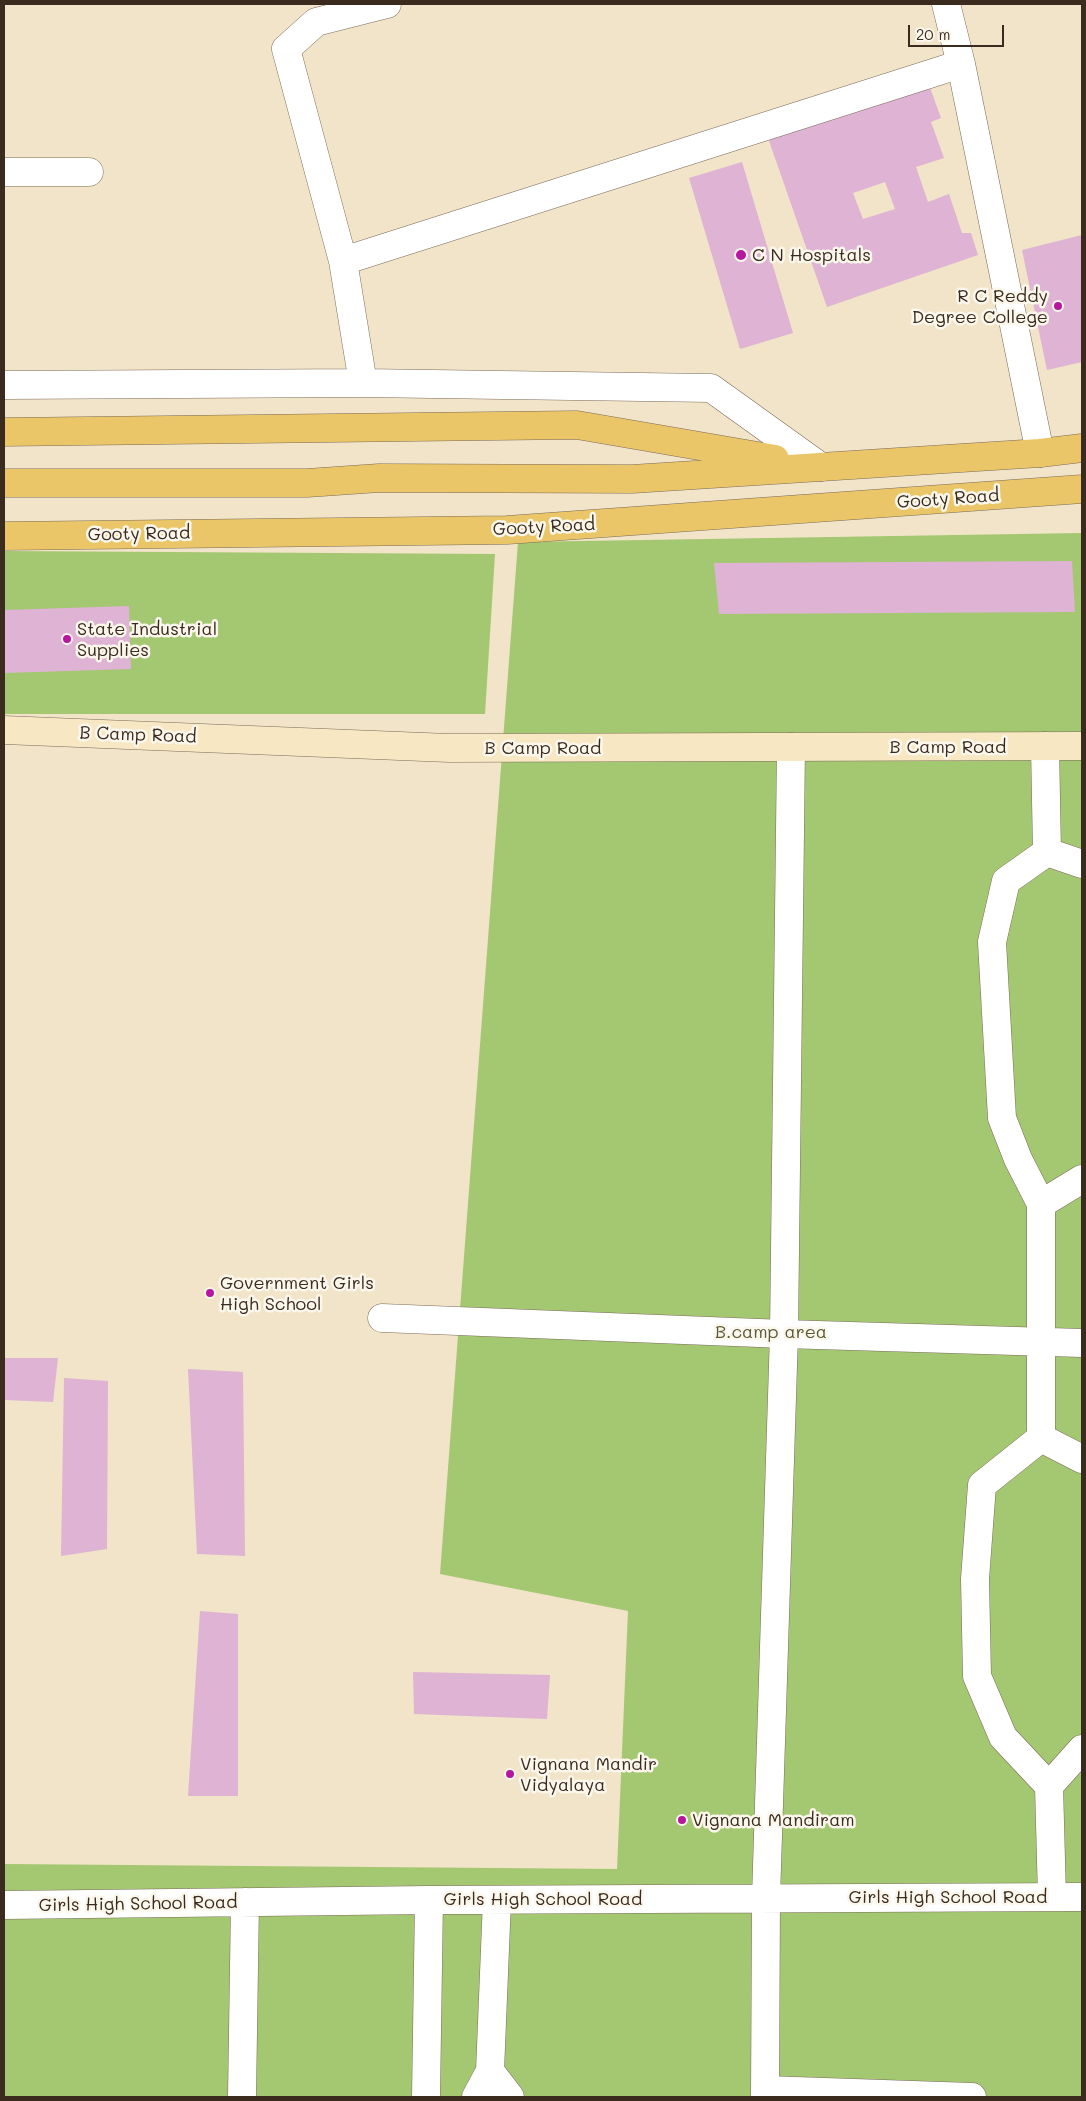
<!DOCTYPE html>
<html>
<head>
<meta charset="utf-8">
<style>
	body { margin:0 }
	#map { position:relative; width:1086px; height:2101px; overflow:hidden; background:#f1e4c8; font-family:Mali,sans-serif }
	canvas { display:block }
	.frame { position:absolute; inset:0; border:5px solid #3b2a1e; pointer-events:none }
	.scale { position:absolute; left:908px; top:25px; width:96px; height:22px; box-sizing:border-box; border:2px solid #3b2a1e; border-top:0; padding-left:6px; font-size:15px; line-height:18px; white-space:nowrap; color:#3b2a1e; -webkit-text-stroke:4px #fbf7ec; paint-order:stroke }
</style>
</head>
<body>
<div id="map">
<canvas width="1086" height="2101"></canvas>
<div class="frame"></div>
<div class="scale">20 m</div>
</div>
<script>
const ctx = document.querySelector('canvas').getContext('2d');
ctx.lineJoin = 'round';
function paint(path, color) { ctx.fillStyle = color; ctx.fill(path, 'evenodd'); }
const toPath = rows => new Path2D(rows.map(r => 'M' + r).join(''));
function strokePath(path, color, width, dash) { ctx.strokeStyle = color; ctx.lineWidth = width; ctx.lineCap = dash ? 'butt' : 'round'; ctx.setLineDash(dash || []); ctx.stroke(path); }
function label(font, color, halo, rows, align = 'center') {
  ctx.font = font + ' Mali,sans-serif'; ctx.lineWidth = 5; ctx.setLineDash([]); ctx.textBaseline = 'middle'; ctx.strokeStyle = halo; ctx.fillStyle = color; for (const [text, x, y, turn = 0] of rows) {
    ctx.save(); ctx.translate(x, y); ctx.rotate((+turn || 0) * Math.PI / 180); ctx.textAlign = isNaN(turn) ? turn : align; if (halo) ctx.strokeText(text, 0, 0); ctx.fillText(text, 0, 0); ctx.restore();
  }
}
const green = toPath([
	[1082,533,1082,2097,4,2097,4,1864,617,1869,628,1611,440,1574,518,542],
	[4,551,495,554,485,714,4,714]
]);
const building = toPath([
	[928,82,941,118,931,122,944,158,916,167,928,202,949,194,962,233,971,233,978,255,827,307,768,138],
	[885,182,895,209,863,219,853,193],
	[742,162,793,333,740,349,689,178],
	[1082,235,1082,362,1047,370,1022,250],
	[1072,561,1075,612,719,614,714,563],
	[129,606,131,669,4,673,4,610],
	[4,1358,58,1358,53,1402,4,1400],
	[188,1369,243,1372,245,1556,197,1554],
	[64,1378,108,1381,107,1549,61,1556],
	[200,1611,238,1614,238,1796,188,1796],
	[413,1672,550,1675,547,1719,414,1714]
]);
const street = toPath([
	[946,4,961,64,1040,453],
	[4,172,89,172],
	[343,261,961,64],
	[363,383,343,261,286,49,316,22,387,4],
	[4,385,363,383,711,388,821,467],
	[1045,746,1047,852],
	[1047,852,1082,864],
	[1041,1204,1082,1179],
	[382,1318,784,1334,1082,1343],
	[1041,1438,1041,1204,1018,1159,1002,1118,992,942,1006,881,1047,852],
	[1041,1438,982,1485,975,1579,977,1676,1003,1737,1049,1786,1052,1897],
	[1041,1438,1082,1459],
	[1049,1786,1082,1749],
	[4,1905,429,1900,1082,1897],
	[490,2071,510,2097],
	[765,2090,972,2097],
	[242,2097,245,1902],
	[426,2097,429,1900],
	[476,2097,490,2071,497,1900],
	[765,2097,766,1898,784,1334,791,747]
]);
const secondary = toPath([
	[4,730,449,748,1082,746]
]);
const primary = toPath([
	[4,432,577,425,775,459],
	[4,483,307,483,379,478,632,479,1040,453,1082,448],
	[4,536,507,530,1082,489]
]);
const markers = [
	[741,255,6,"#b5179e"],
	[1058,306,5,"#b5179e"],
	[67,639,5,"#b5179e"],
	[210,1293,5,"#b5179e"],
	[510,1774,5,"#b5179e"],
	[682,1820,5,"#b5179e"]
];
const poiNames = [
	["C N Hospitals",752,255],
	["R C Reddy",1048,296,"right"],
	["Degree College",1048,317,"right"],
	["State Industrial",77,629],
	["Supplies",77,650],
	["Government Girls",220,1283],
	["High School",220,1304],
	["Vignana Mandir",520,1764],
	["Vidyalaya",520,1785],
	["Vignana Mandiram",692,1820]
];
const streetNames = [
	["Gooty Road",948,499,-4],
	["Gooty Road",544,527,-3],
	["Gooty Road",139,534,-1],
	["B Camp Road",138,735,2],
	["B Camp Road",948,747],
	["B Camp Road",543,748],
	["Girls High School Road",948,1897],
	["Girls High School Road",543,1899],
	["Girls High School Road",138,1904,-1]
];
const parkNames = [
	["B.camp area",771,1332]
];
paint(green, '#a4c771');
paint(building, '#deb3d3');
strokePath(street, '#7b6b5a', 29);
strokePath(secondary, '#7b6b5a', 29);
strokePath(primary, '#7b6b5a', 29);
strokePath(street, '#fff', 28);
strokePath(secondary, '#f7e8c3', 28);
strokePath(primary, '#ebc669', 28);
for (const [x, y, r, color] of markers) { const dot = new Path2D(); dot.arc(x, y, r, 0, 2 * Math.PI); ctx.fillStyle = color; ctx.fill(dot); strokePath(dot, '#fbf7ec', 2); }
label('18px', '#3b2a1e', '#fbf7ec', poiNames, 'left');
label('18px', '#3b2a1e', '#fbf7ec', streetNames);
label('18px', '#5a5937', '#fbf7ec', parkNames);
</script>
</body>
</html>
